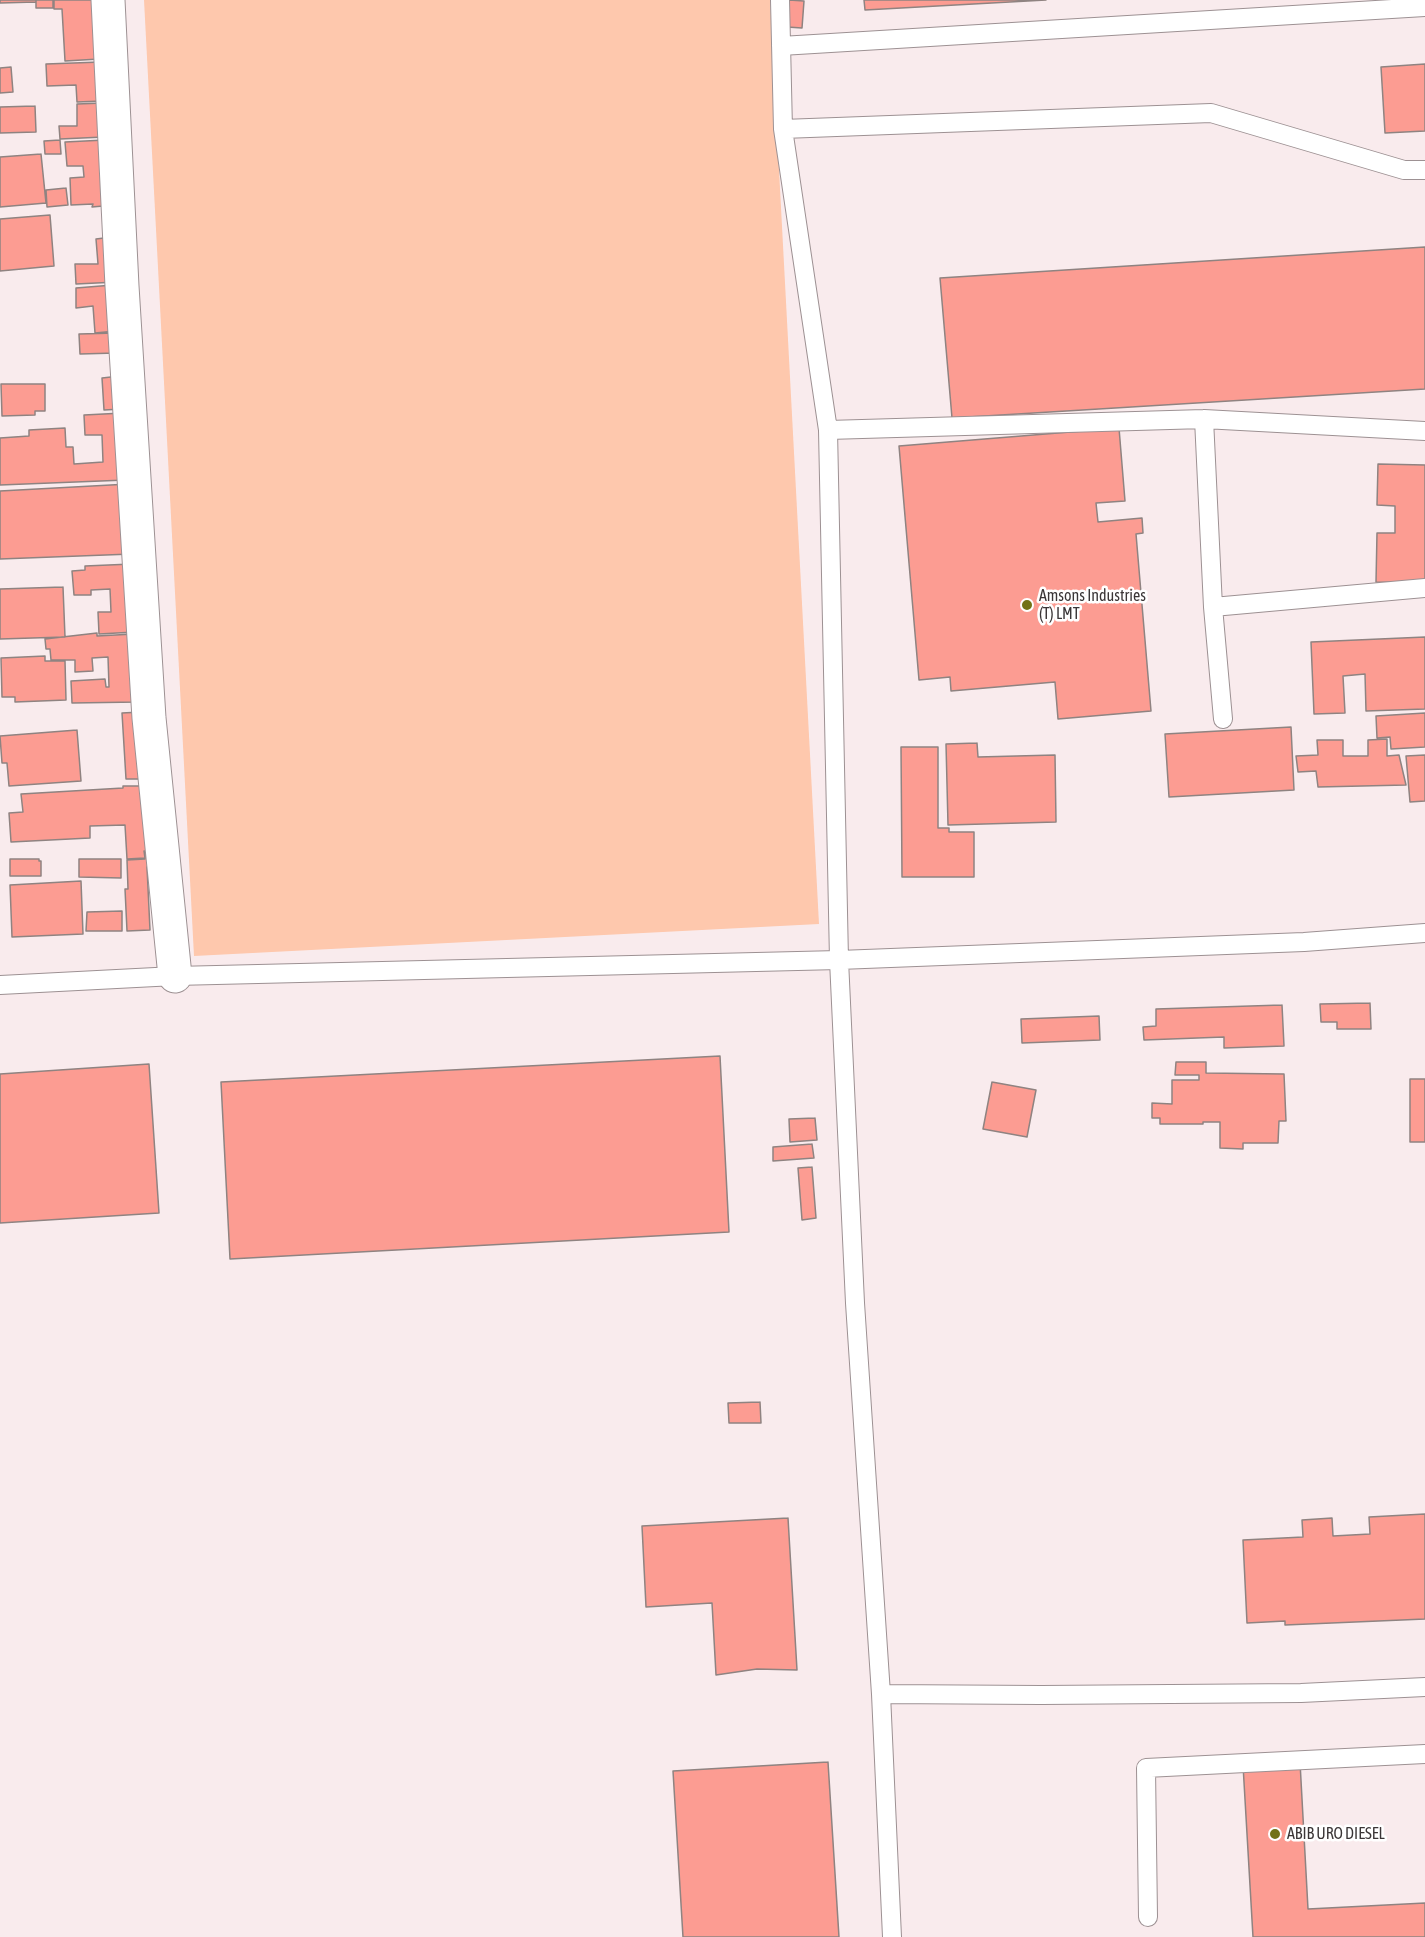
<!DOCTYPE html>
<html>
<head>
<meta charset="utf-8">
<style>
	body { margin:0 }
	canvas { display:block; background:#f9ebed }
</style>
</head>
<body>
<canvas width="1425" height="1937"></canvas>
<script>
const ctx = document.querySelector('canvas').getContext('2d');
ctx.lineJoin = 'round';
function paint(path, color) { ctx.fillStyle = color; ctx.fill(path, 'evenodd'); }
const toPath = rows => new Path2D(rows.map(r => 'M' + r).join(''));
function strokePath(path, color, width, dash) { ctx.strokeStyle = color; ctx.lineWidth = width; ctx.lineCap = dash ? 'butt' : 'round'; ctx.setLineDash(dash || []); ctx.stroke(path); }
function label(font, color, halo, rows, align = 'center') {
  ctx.font = font + ' "Asap Condensed",sans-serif'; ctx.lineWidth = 5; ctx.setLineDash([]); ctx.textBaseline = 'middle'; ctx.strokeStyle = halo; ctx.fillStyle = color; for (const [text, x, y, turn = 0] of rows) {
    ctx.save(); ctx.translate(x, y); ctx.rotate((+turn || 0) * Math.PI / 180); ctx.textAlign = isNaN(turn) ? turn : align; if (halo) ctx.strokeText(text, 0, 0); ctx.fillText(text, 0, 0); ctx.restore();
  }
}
const green = toPath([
	[144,0,770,0,819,924,194,956]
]);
const building = toPath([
	[0,0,36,0,36,2,0,3,0,0],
	[36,0,53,0,53,8,36,8,36,0],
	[54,0,95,0,99,59,65,61,62,9,54,9,54,0],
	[789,0,804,1,802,28,787,27,789,0],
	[864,0,1046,0,865,10,864,0],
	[101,62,102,101,77,102,76,85,47,86,46,64,101,62],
	[1425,64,1425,131,1385,133,1381,67,1425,64],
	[11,67,13,92,0,93,0,68,11,67],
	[103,103,104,137,60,139,59,126,77,126,77,104,103,103],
	[35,106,36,132,0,133,0,107,35,106],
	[60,140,61,154,45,154,44,141,60,140],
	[105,140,103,206,92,207,93,204,71,205,70,178,84,177,83,166,67,166,65,142,105,140],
	[41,154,46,203,0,207,0,157,41,154],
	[66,188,68,205,47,207,46,190,66,188],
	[50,215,54,266,0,271,0,219,50,215],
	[104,238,117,282,76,284,75,264,98,264,96,239,104,238],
	[1425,247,1425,389,952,418,940,278,1425,247],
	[113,285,116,331,95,333,93,306,76,308,76,288,113,285],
	[116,333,116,353,80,354,79,334,116,333],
	[120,376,122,409,104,410,102,378,120,376],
	[1,384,45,384,45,411,35,411,35,415,2,416,1,384],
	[123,413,126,480,0,485,0,438,29,436,29,430,65,428,66,447,73,447,74,464,103,462,102,435,85,435,84,415,123,413],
	[1119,428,1125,501,1096,503,1098,522,1142,518,1143,533,1136,534,1151,711,1058,719,1055,682,951,691,950,677,919,680,899,446,1119,428],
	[1378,464,1425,465,1425,583,1376,582,1377,533,1395,533,1395,506,1377,505,1378,464],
	[129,484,132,554,0,559,0,491,129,484],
	[132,564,135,632,99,634,98,612,111,612,110,589,91,590,91,595,74,595,72,571,85,570,85,566,132,564],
	[63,587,65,637,0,639,0,589,63,587],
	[97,633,97,636,134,634,138,702,72,703,71,681,105,679,106,687,109,687,108,657,92,658,93,671,75,672,75,660,51,660,50,649,46,649,45,639,97,633],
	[1425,637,1425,709,1366,711,1365,674,1343,676,1345,713,1314,714,1311,642,1425,637],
	[45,656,45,661,65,661,66,700,15,702,15,697,2,697,1,658,45,656],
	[141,712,145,779,126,779,122,713,141,712],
	[1425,713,1425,747,1391,749,1390,737,1377,738,1376,716,1425,713],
	[1291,727,1294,790,1169,797,1165,734,1291,727],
	[77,730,81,781,9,786,7,763,2,763,0,736,77,730],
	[1387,739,1387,756,1399,755,1406,785,1318,787,1316,771,1298,772,1296,756,1318,755,1317,740,1343,740,1343,756,1368,756,1368,740,1387,739],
	[977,743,978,757,1055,755,1056,822,948,825,946,744,977,743],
	[901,747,938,747,938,828,949,828,949,832,974,832,974,877,902,877,901,747],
	[1425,755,1425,801,1410,802,1406,756,1425,755],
	[123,786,147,786,150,851,144,851,145,858,127,859,125,825,90,826,90,838,11,842,9,813,23,812,21,794,123,788,123,786],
	[157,851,158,866,147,867,150,930,127,931,125,889,128,889,127,860,145,859,145,852,157,851],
	[10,859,39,859,39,861,41,861,41,876,10,876,10,859],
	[79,859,121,859,121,878,79,877,79,859],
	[81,881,83,934,12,937,10,885,81,881],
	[122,911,122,931,86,931,87,912,122,911],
	[1370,1003,1371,1029,1337,1029,1337,1022,1321,1022,1320,1004,1370,1003],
	[1282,1005,1284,1046,1224,1048,1224,1037,1144,1040,1143,1027,1156,1026,1156,1009,1282,1005],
	[1099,1016,1100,1040,1022,1043,1021,1019,1099,1016],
	[720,1056,729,1232,230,1259,221,1082,720,1056],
	[1176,1062,1206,1062,1206,1073,1284,1074,1286,1121,1279,1121,1278,1143,1243,1143,1243,1149,1220,1148,1220,1122,1203,1122,1203,1124,1160,1124,1160,1118,1152,1118,1152,1103,1172,1104,1172,1080,1199,1080,1199,1075,1175,1075,1176,1062],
	[149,1064,159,1213,0,1223,0,1074,149,1064],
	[1410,1079,1425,1079,1425,1142,1410,1142,1410,1079],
	[992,1082,1036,1090,1027,1137,983,1129,992,1082],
	[815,1118,817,1140,790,1142,789,1119,815,1118],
	[812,1144,814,1158,773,1161,773,1147,812,1144],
	[812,1167,816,1218,802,1220,798,1168,812,1167],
	[760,1402,761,1423,729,1423,728,1403,760,1402],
	[1425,1514,1425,1619,1285,1625,1285,1621,1247,1623,1243,1540,1303,1537,1302,1520,1332,1518,1333,1536,1370,1534,1369,1517,1425,1514],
	[788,1518,797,1670,757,1669,716,1675,712,1603,646,1607,642,1526,788,1518],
	[828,1762,839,1937,683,1937,673,1771,828,1762],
	[1300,1762,1308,1909,1425,1903,1425,1937,1253,1937,1243,1765,1300,1762]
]);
const service = toPath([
	[780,0,783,129,828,430,839,960,855,1303,881,1694,892,1937],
	[781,46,1425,7],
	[783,129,1211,113,1404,170,1425,170],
	[1204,419,1213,607,1223,719],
	[828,430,1204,419,1425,431],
	[1213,607,1425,588],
	[0,985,175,976,839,960,1304,942,1425,933],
	[881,1694,1041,1695,1301,1693,1425,1687],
	[1148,1917,1146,1768,1425,1754]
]);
const minor = toPath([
	[108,0,122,286,149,718,175,976]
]);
const markers = [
	[1027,605,6,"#727216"],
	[1275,1834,6,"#727216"]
];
const poiNames = [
	["Amsons Industries",1039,596],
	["(T) LMT",1039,614],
	["ABIB URO DIESEL",1287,1834]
];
paint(green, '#fec8ad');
paint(building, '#fc9c92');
strokePath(building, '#8f8381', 1.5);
strokePath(service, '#9d9193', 20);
strokePath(minor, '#9d9193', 35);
strokePath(service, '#fff', 18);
strokePath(minor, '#fff', 33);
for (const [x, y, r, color] of markers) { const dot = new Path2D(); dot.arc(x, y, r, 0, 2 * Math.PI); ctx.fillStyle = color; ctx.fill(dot); strokePath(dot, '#fff', 2); }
label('16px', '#3b3637', '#fff', poiNames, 'left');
</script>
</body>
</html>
